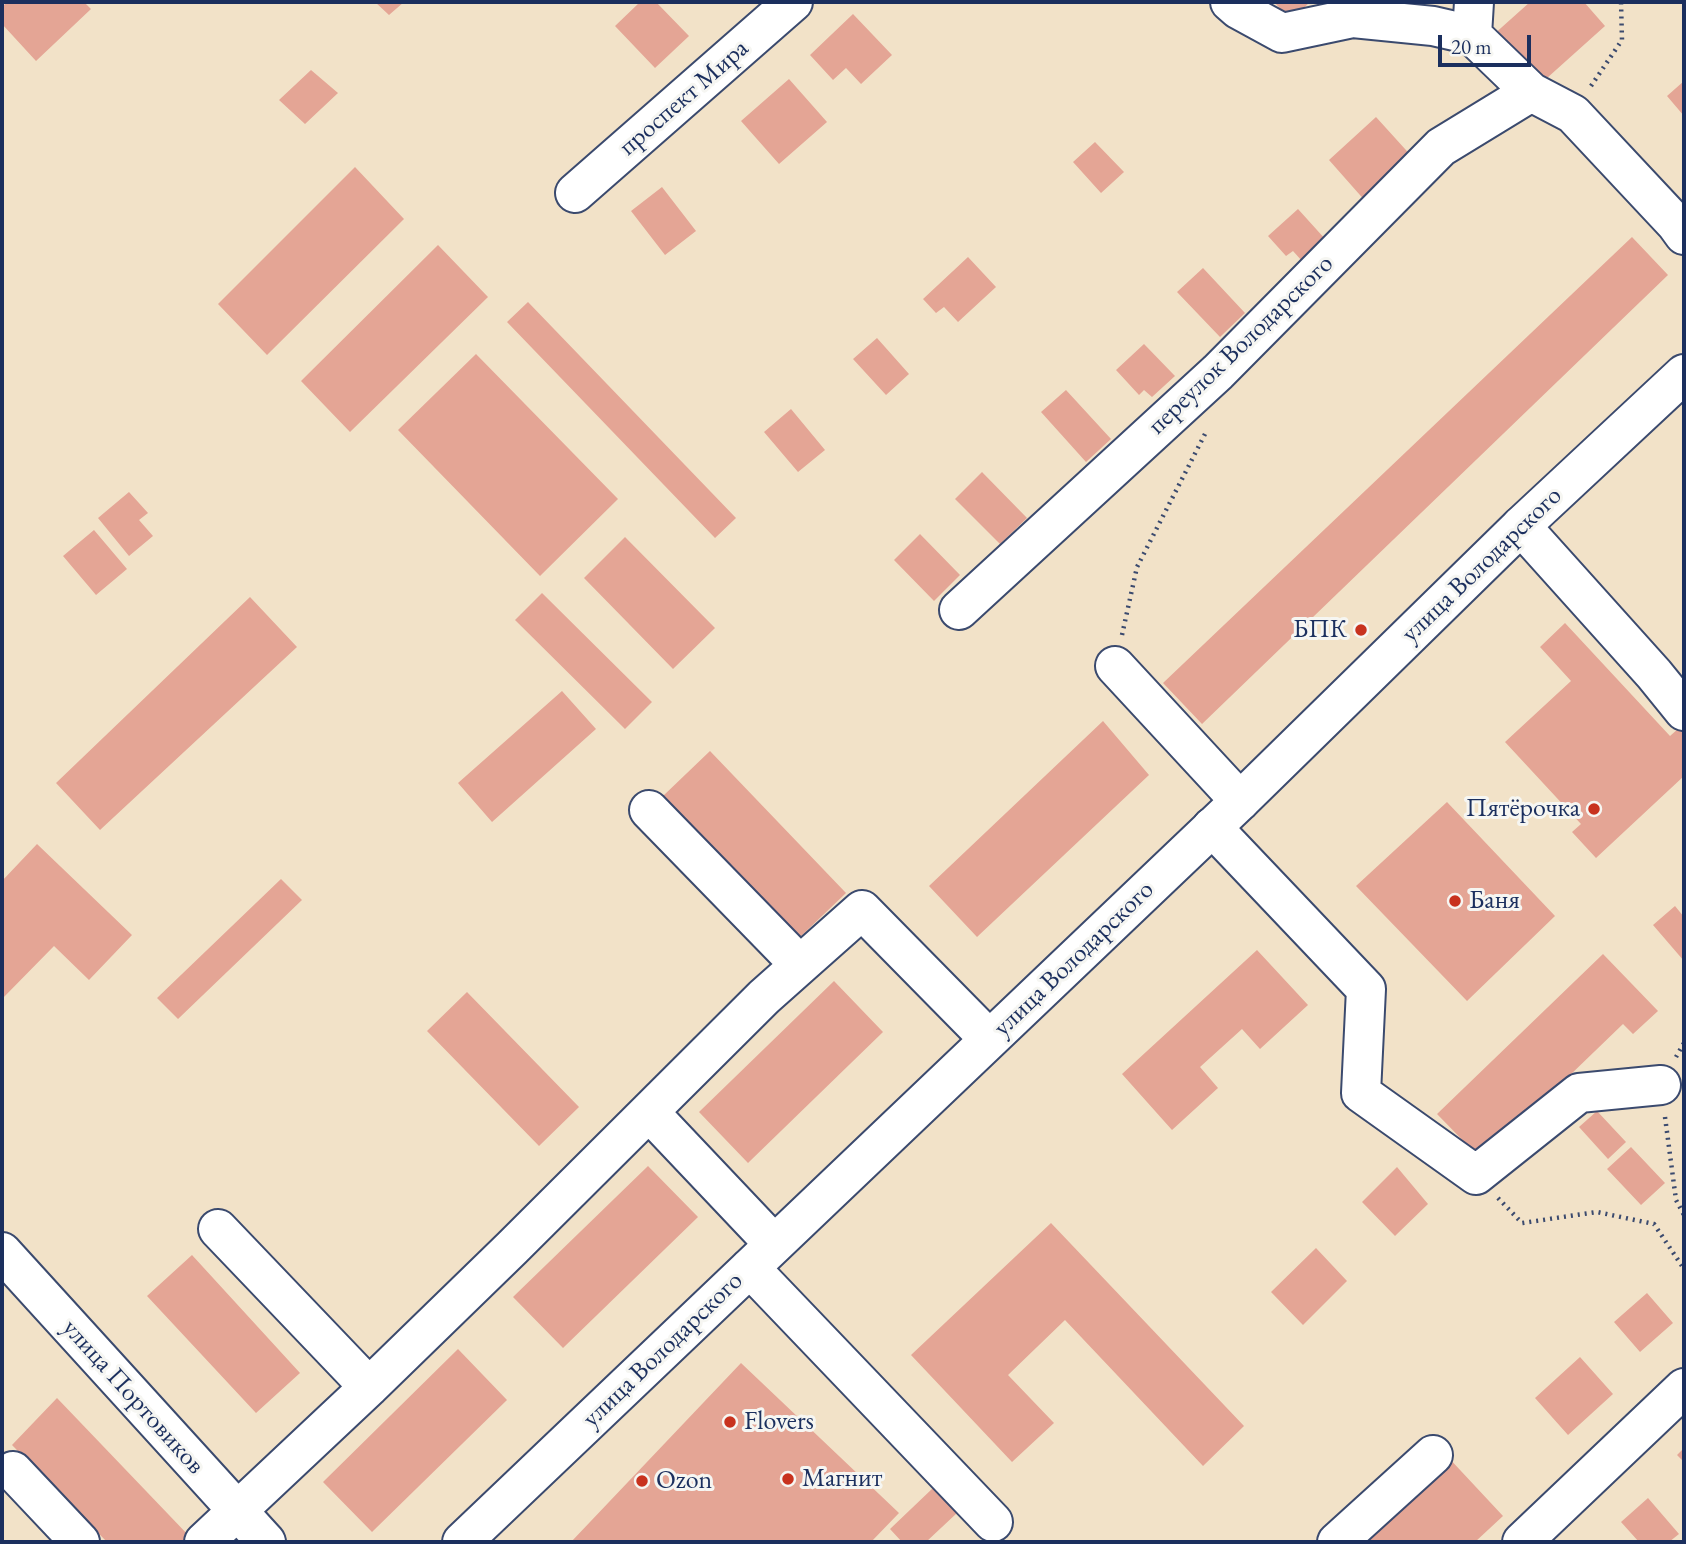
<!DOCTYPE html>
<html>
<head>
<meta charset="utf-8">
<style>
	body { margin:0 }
	#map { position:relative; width:1686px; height:1544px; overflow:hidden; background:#f2e2c8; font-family:"EB Garamond",serif }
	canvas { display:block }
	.frame { position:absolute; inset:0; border:4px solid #1b2f5e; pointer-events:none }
	.scale { position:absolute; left:1438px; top:35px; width:93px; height:32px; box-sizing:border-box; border:4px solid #1b2f5e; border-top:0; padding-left:9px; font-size:21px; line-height:24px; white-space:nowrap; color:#1b2f5e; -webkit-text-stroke:5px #f6f6f2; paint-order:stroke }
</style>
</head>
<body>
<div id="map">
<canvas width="1686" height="1544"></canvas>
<div class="frame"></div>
<div class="scale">20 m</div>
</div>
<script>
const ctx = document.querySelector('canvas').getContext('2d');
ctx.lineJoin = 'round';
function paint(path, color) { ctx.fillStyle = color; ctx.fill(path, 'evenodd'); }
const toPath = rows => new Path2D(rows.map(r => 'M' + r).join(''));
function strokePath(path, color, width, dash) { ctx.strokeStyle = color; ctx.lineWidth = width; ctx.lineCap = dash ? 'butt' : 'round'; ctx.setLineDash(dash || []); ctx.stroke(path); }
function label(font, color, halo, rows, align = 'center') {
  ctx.font = font + ' "EB Garamond",serif'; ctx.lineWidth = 6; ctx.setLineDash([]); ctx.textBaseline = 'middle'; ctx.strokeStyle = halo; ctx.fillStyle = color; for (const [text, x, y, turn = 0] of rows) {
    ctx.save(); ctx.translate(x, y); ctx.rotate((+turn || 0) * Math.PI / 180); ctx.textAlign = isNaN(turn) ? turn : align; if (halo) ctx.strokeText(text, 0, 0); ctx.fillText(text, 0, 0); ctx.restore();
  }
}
const building = toPath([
	[7,2,84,2,91,9,36,61,2,24,2,7],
	[375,2,404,2,389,15],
	[640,2,656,2,689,36,655,68,615,26],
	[1274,2,1310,2,1291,20],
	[1530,2,1584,2,1605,26,1537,87,1492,36],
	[853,14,892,55,861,84,846,68,833,80,810,55],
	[311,70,338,93,305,124,279,100],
	[789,79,827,122,779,164,741,121],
	[1684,81,1684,116,1667,96],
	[1376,117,1415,160,1367,203,1329,160],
	[1095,142,1124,172,1101,193,1073,162],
	[355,167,404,219,267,355,218,304],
	[662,187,696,231,665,255,631,211],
	[1298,209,1326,240,1302,261,1293,251,1286,256,1268,236],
	[1632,237,1668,275,1202,724,1163,683],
	[438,245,488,297,350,432,301,381],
	[968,257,996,287,958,322,944,307,936,313,923,299],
	[1203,268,1245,313,1220,337,1177,292],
	[528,302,736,518,715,538,507,322],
	[877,338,909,374,886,395,853,359],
	[1144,344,1175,376,1152,397,1144,390,1139,395,1116,370],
	[476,354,618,499,540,576,398,430],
	[1066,390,1111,439,1086,462,1041,412],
	[791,409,825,450,798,472,764,432],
	[982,472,1027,518,1000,544,955,499],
	[129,492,148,513,139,520,153,536,129,556,98,518],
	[94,530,127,569,96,595,63,556],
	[920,534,960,575,934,601,894,560],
	[625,537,715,628,673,669,584,578],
	[542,593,652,702,625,729,515,620],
	[250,597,297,647,100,830,56,783],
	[1565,623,1670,736,1679,728,1684,734,1684,776,1596,858,1572,832,1581,824,1505,742,1571,681,1540,647],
	[562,691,596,729,492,822,458,783],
	[1103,721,1149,775,977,937,929,886],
	[710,751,846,893,799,938,663,796],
	[1447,802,1555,916,1467,1001,1356,886],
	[37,844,132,935,89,980,54,946,2,999,2,881],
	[281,879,302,900,178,1019,157,998],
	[1675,906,1684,917,1684,961,1653,925],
	[1257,950,1308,1005,1260,1049,1242,1029,1200,1067,1218,1088,1172,1130,1122,1074],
	[1603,954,1658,1011,1633,1034,1623,1024,1482,1160,1437,1114],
	[834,981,883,1032,748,1163,699,1112],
	[467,992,579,1107,539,1146,427,1031],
	[1597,1111,1626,1142,1608,1159,1579,1127],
	[1631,1147,1665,1183,1641,1205,1607,1169],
	[648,1166,698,1217,563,1348,513,1297],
	[1397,1167,1428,1204,1395,1236,1362,1202],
	[1051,1223,1244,1426,1203,1466,1065,1320,1008,1375,1054,1423,1012,1462,911,1355],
	[1316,1248,1347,1281,1303,1325,1271,1292],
	[192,1255,300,1373,256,1413,147,1296],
	[1647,1293,1673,1323,1640,1352,1614,1322],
	[458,1349,507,1400,372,1532,323,1482],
	[1580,1357,1613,1394,1568,1435,1535,1398],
	[741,1363,899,1513,871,1542,571,1542],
	[57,1398,191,1538,186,1542,107,1542,12,1445],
	[1684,1448,1684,1462,1677,1455],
	[1447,1456,1503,1516,1475,1542,1355,1542],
	[933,1488,957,1513,926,1542,902,1542,890,1529],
	[1648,1498,1679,1534,1669,1542,1639,1542,1621,1522]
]);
const path = toPath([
	[1591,86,1622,40,1621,2],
	[1122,635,1137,567,1205,434],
	[1676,1057,1684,1043],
	[1665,1117,1676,1200,1684,1215],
	[1498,1198,1522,1223,1597,1212,1654,1224,1684,1269]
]);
const minor = toPath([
	[1230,2,1238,9,1282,33,1353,18,1433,26,1472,35,1531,92,1573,114,1676,224,1684,235],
	[1472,35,1474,2],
	[575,193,793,2],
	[1521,526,1654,674,1684,711],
	[959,610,1218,372,1441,147,1531,92],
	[1115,666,1240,801],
	[649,810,800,965,862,910,989,1039],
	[1212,827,1366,989,1361,1093,1476,1175,1579,1093,1661,1085],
	[649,1112,774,1244],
	[218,1229,369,1387],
	[2,1252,266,1542],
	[750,1268,993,1522],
	[13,1471,80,1542],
	[204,1542,369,1387,512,1248,764,997,800,965],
	[1337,1542,1433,1455],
	[1522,1542,1684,1388]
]);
const major = toPath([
	[462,1542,1240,801,1521,526,1684,374]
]);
const markers = [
	[1361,630,7,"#c8321e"],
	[1594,809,7,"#c8321e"],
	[1455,901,7,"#c8321e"],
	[730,1422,7,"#c8321e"],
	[788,1479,7,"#c8321e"],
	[642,1481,7,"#c8321e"]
];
const streetNames = [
	["проспект Мира",684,98,-41],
	["переулок Володарского",1241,345,-44],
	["улица Володарского",1482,565,-44],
	["улица Володарского",1074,959,-44],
	["улица Володарского",663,1350,-44],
	["улица Портовиков",133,1397,48]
];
const poiNames = [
	["БПК",1347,630,"right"],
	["Пятёрочка",1580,809,"right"],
	["Баня",1469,901],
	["Flovers",744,1422],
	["Магнит",802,1479],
	["Ozon",656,1481]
];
paint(building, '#e4a595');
strokePath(minor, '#3b4a6e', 42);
strokePath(major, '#3b4a6e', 42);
strokePath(path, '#3b4a6e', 4.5, [2, 5]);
strokePath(minor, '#fff', 38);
strokePath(major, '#fff', 38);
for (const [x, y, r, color] of markers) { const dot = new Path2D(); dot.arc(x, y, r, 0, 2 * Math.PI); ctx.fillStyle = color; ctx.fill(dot); strokePath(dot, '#f6f6f2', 2.5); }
label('26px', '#1b2f5e', '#f6f6f2', streetNames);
label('26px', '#1b2f5e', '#f6f6f2', poiNames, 'left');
</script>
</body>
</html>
